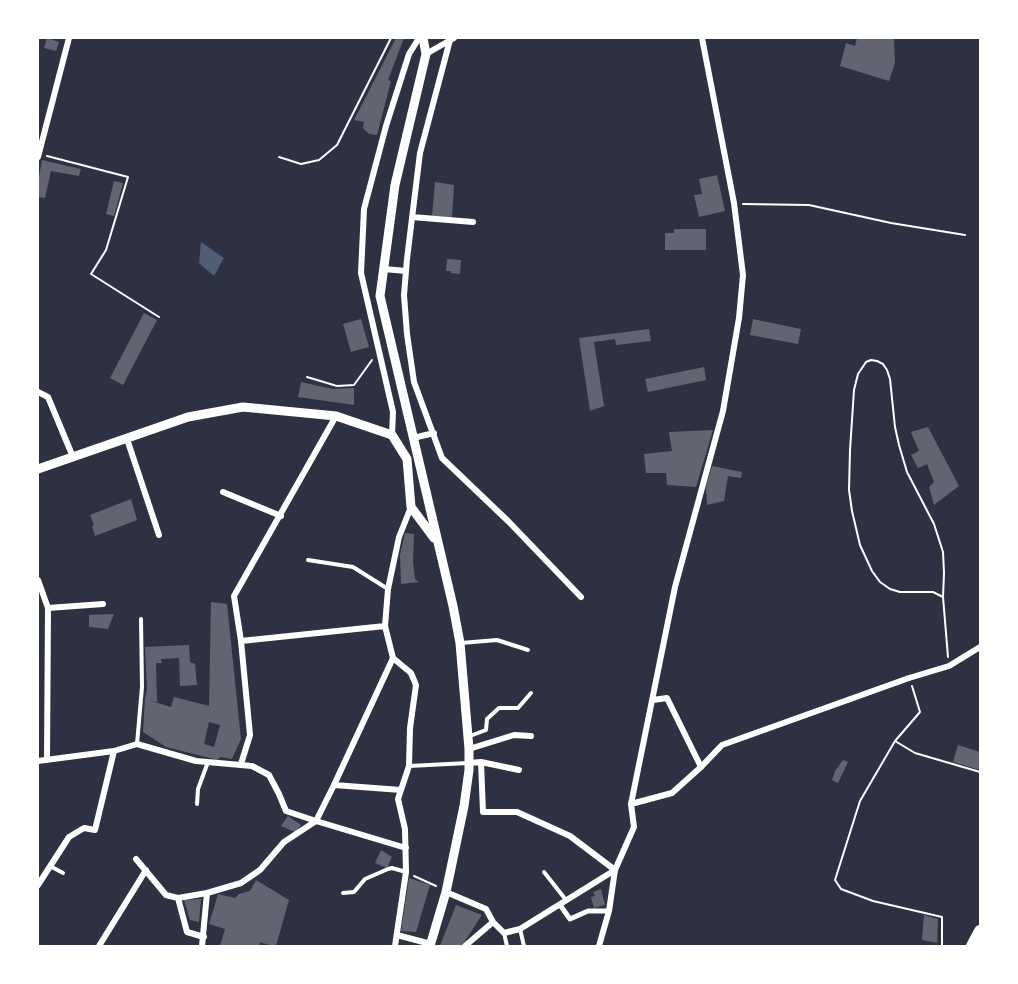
<!DOCTYPE html>
<html>
<head>
<meta charset="utf-8">
<style>
	body { margin:0 }
	#map { position:relative; width:1018px; height:984px; overflow:hidden; background:#2d3142; font-family:"Source Serif 4",serif }
	canvas { display:block }
	.frame { position:absolute; inset:0; border:39px solid #fff; pointer-events:none }
</style>
</head>
<body>
<div id="map">
<canvas width="1018" height="984"></canvas>
<div class="frame"></div>
</div>
<script>
const ctx = document.querySelector('canvas').getContext('2d');
ctx.lineJoin = 'round';
function paint(path, color) { ctx.fillStyle = color; ctx.fill(path, 'evenodd'); }
const toPath = rows => new Path2D(rows.map(r => 'M' + r).join(''));
function strokePath(path, color, width, dash) { ctx.strokeStyle = color; ctx.lineWidth = width; ctx.lineCap = dash ? 'butt' : 'round'; ctx.setLineDash(dash || []); ctx.stroke(path); }
const water = toPath([
	[201,242,224,258,214,276,199,263]
]);
const building = toPath([
	[47,38,59,42,56,51,44,48],
	[396,38,404,38,388,80,391,81,377,135,369,134,363,128,364,122,354,120],
	[857,38,894,38,895,63,889,81,840,66,846,43,855,46],
	[42,160,81,169,79,176,51,171,45,198,38,197,38,182],
	[717,175,725,211,699,217,694,195,702,194,699,179],
	[114,181,123,183,114,216,106,214],
	[435,182,454,185,452,217,432,216],
	[674,229,706,229,706,250,665,250,665,233,674,233],
	[447,259,461,260,460,274,451,273,451,271,446,271],
	[144,313,157,320,123,385,110,378],
	[361,319,369,347,351,352,343,324],
	[753,319,801,329,798,344,750,335],
	[649,329,651,341,616,345,615,339,594,342,604,406,590,411,579,338],
	[704,367,706,380,648,392,645,379],
	[301,382,333,389,354,388,354,405,298,397],
	[928,427,959,486,934,505,929,487,934,482,927,464,918,468,911,455,919,451,911,432],
	[713,430,696,487,667,485,666,473,646,473,644,454,672,451,669,432],
	[712,466,742,472,741,478,728,476,724,501,707,505,706,487],
	[131,499,137,520,95,536,92,526,94,525,90,515],
	[405,533,414,534,413,562,415,579,419,582,401,584,400,555],
	[211,602,227,604,241,739,232,759,220,757,218,760,166,747,143,732,145,699,147,688,145,647,189,645,190,662,195,664,197,685,180,686,179,658,161,659,162,663,156,663,157,702,148,700,171,707,174,697,209,706],
	[209,722,220,725,214,747,204,744],
	[114,614,108,629,89,627,89,615],
	[958,745,980,752,980,770,953,762],
	[843,760,848,762,838,783,832,780,835,771],
	[288,816,301,825,295,832,281,826],
	[381,850,392,857,387,868,375,863],
	[409,878,430,885,416,932,401,931],
	[256,880,289,900,276,946,272,946,260,942,259,946,220,946,225,929,209,924,218,894,235,898,239,894,250,891],
	[601,889,605,905,594,908,591,897,595,896,593,892],
	[201,899,199,922,190,920,184,900],
	[456,905,482,915,465,941,460,946,440,946],
	[924,915,938,919,937,943,922,940]
]);
const path = toPath([
	[47,156,128,177,106,250,91,274,159,317],
	[279,157,301,164,319,160,337,145,391,38],
	[743,204,809,205,891,223,965,235],
	[307,377,337,386,354,385,372,360],
	[943,597,933,592,900,592,890,589,880,582,872,571,860,545,852,511,849,490,850,450,854,390,858,374,866,362,871,360,877,361,883,364,887,370,890,379,895,427,899,445,907,472,934,524,943,552,944,573,943,597,948,657],
	[912,686,920,712,895,741,860,801,835,880,841,889,873,901,942,917,942,946],
	[895,741,915,753,980,772],
	[414,876,436,886]
]);
const service = toPath([
	[308,560,353,567,388,589],
	[461,643,497,640,528,650],
	[470,736,486,730,487,719,499,708,518,708,531,693],
	[137,744,142,687,141,619],
	[409,766,468,763],
	[197,804,198,789,208,762],
	[50,866,63,873],
	[544,872,566,900],
	[343,893,354,892,365,879,388,869,392,868,406,872],
	[520,929,524,946],
	[504,933,507,946]
]);
const pedestrian = toPath([
	[560,905,570,919,588,911,609,911]
]);
const minor = toPath([
	[450,40,420,153,407,259,404,295,407,334,414,382,442,458,509,522,581,597],
	[426,54,454,38],
	[38,157,69,38],
	[412,217,473,222],
	[384,269,406,271],
	[38,392,48,397,73,457],
	[392,435,393,412,361,273,364,209,386,126,409,54,419,38],
	[413,438,434,433],
	[127,439,159,535],
	[223,492,281,516],
	[38,580,48,608,47,760],
	[48,608,103,604],
	[241,641,385,626],
	[393,658,411,673,416,685,410,728,409,766,398,799,405,829,406,872,395,946],
	[653,700,667,698,701,767],
	[469,749,514,735,531,736],
	[38,761,114,751,137,744,196,761,252,766,269,775,279,794,286,811,316,821,406,848],
	[469,763,481,762,519,770],
	[241,764,250,735,241,641,234,596,336,416],
	[334,785,401,790],
	[631,804,672,793,701,767,722,745,909,678,949,666,980,647],
	[136,859,166,895,178,898,207,893,241,883,260,870,284,842,316,821,334,785,393,658,385,626,388,589,399,537,411,507],
	[38,885,69,837,84,828,95,830,114,751],
	[446,892,486,909,493,922,504,933,520,929,615,870,570,836,517,812,483,812,481,762],
	[178,898,187,932,204,937],
	[397,935,431,944],
	[99,946,146,870],
	[202,946,207,893],
	[465,946,493,922],
	[599,946,609,911,615,870,634,827,631,804,675,587,723,411,739,318,743,275,734,203,702,38]
]);
const tertiary = toPath([
	[423,38,426,54,395,185,380,296,453,606,460,643,469,749,469,770,464,806,446,892,430,946],
	[38,469,188,417,243,407,336,416,392,435,407,459,411,507,434,538]
]);
const trunk = toPath([
	[972,946,980,931]
]);
paint(water, '#4f5d75');
paint(building, '#626471');
strokePath(path, '#fff', 2);
strokePath(service, '#fff', 4);
strokePath(pedestrian, '#fff', 5);
strokePath(minor, '#fff', 6);
strokePath(tertiary, '#fff', 9);
strokePath(trunk, '#fff', 12);
</script>
</body>
</html>
